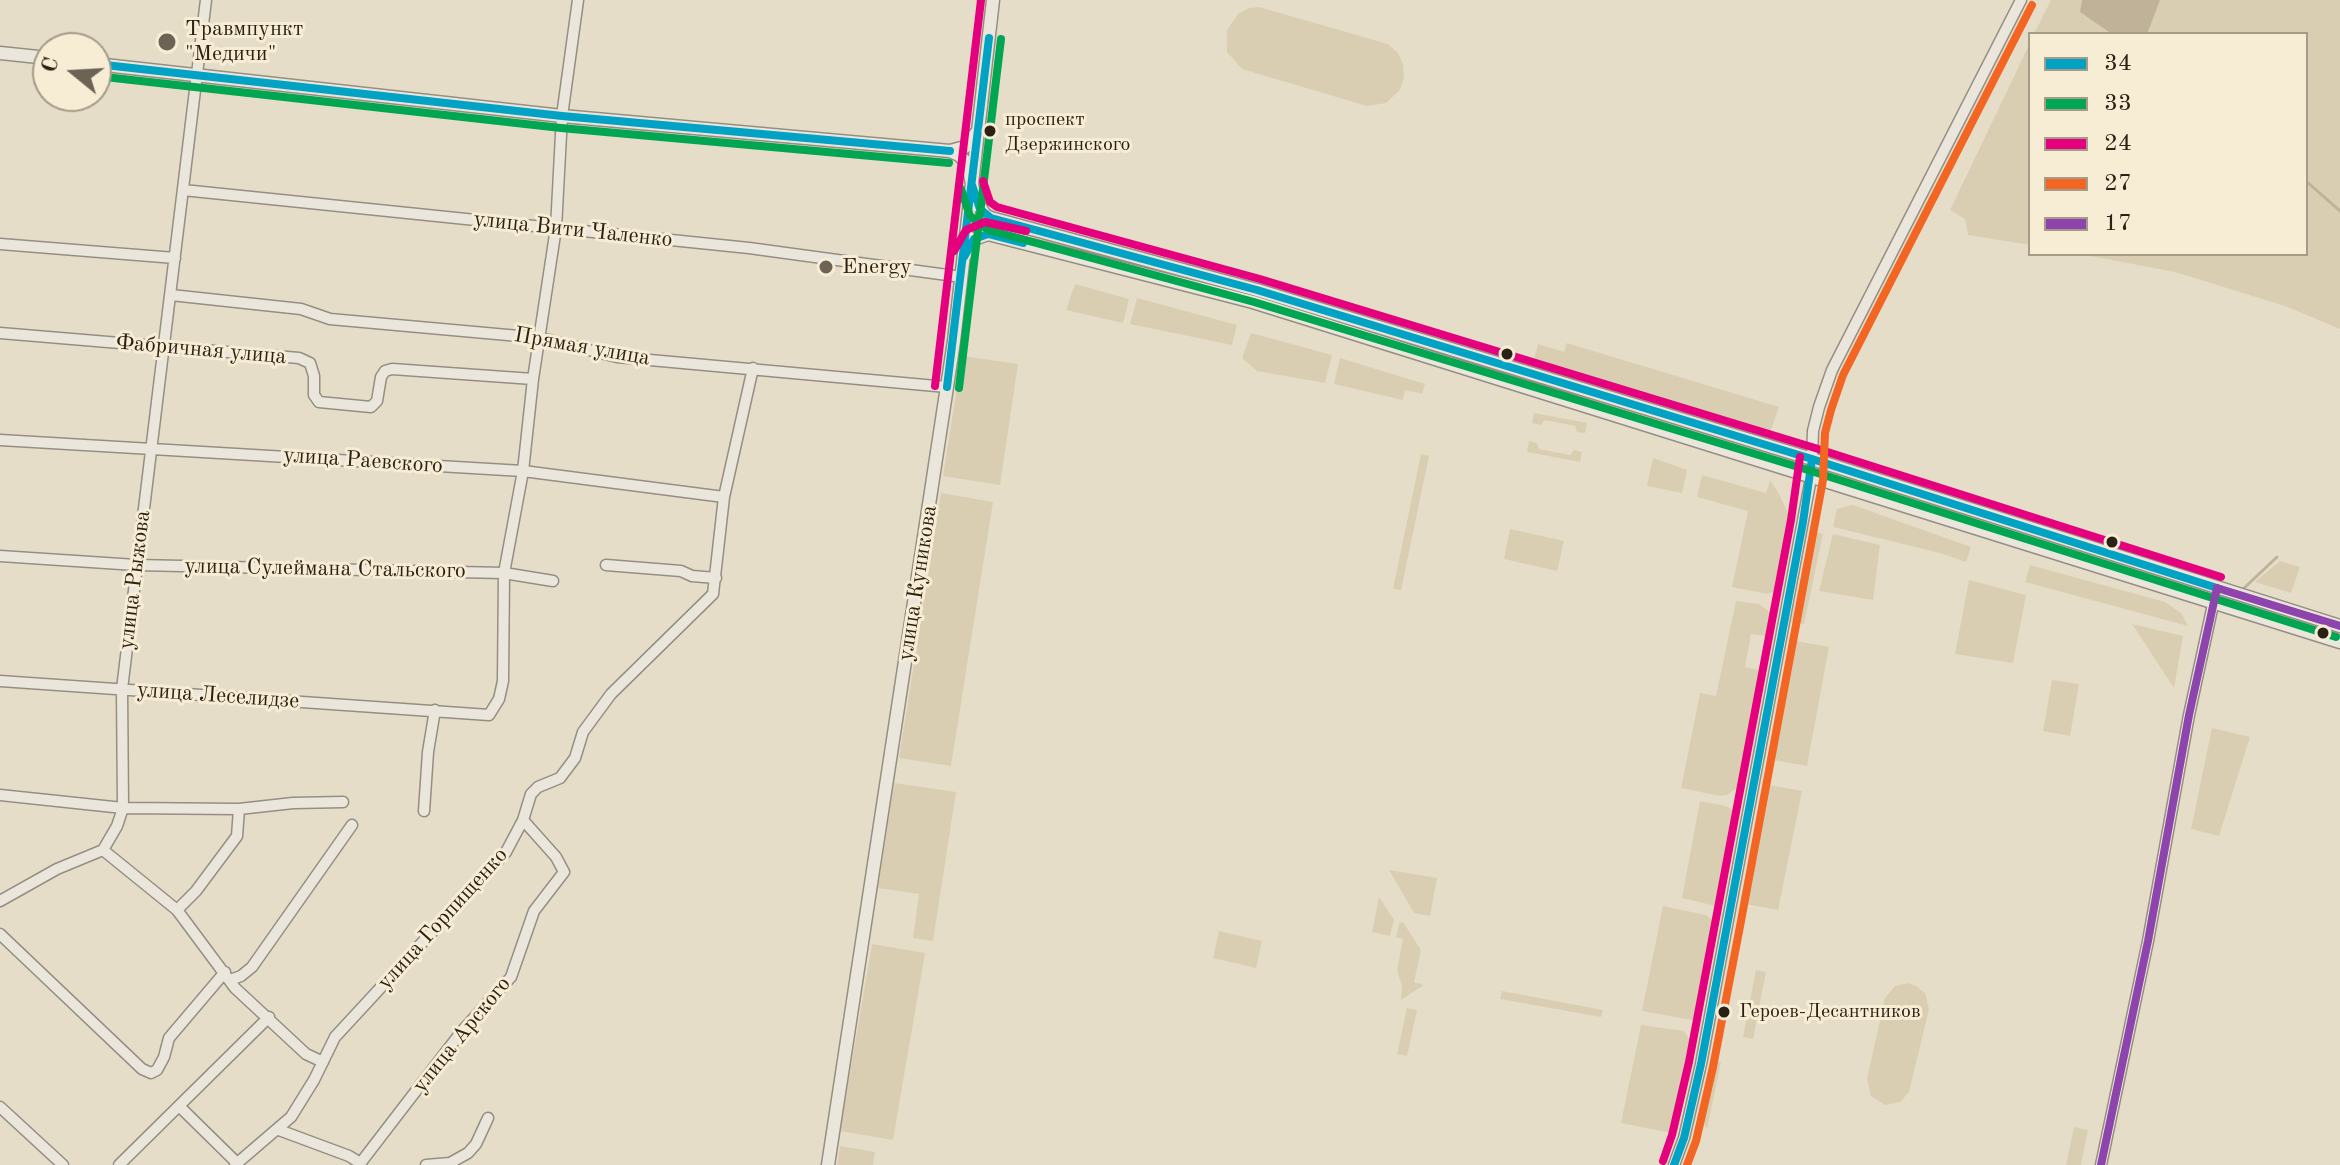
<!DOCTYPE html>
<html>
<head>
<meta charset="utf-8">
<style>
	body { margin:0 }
	#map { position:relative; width:2340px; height:1165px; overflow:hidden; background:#e6ddc9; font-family:"Old Standard TT",serif }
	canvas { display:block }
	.legend { position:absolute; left:2028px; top:32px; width:280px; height:224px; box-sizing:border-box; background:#f7ecd4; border:2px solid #a59b88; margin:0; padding:10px 14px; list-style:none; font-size:24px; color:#2b2115 }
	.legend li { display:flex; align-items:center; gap:16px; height:40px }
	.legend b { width:40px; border:2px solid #a59b88 }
	.north { position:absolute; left:32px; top:32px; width:80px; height:80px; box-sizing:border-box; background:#f7ecd4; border:2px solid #a59b88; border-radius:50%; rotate:288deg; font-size:22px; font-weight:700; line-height:32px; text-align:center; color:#2b2115 }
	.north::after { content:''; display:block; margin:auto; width:28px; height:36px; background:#6c6354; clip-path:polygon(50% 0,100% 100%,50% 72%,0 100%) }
</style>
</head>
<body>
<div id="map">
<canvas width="2340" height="1165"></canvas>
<ul class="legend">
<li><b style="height:10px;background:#02a2c5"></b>34</li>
<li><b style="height:10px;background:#00a651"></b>33</li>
<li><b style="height:10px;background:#e5007d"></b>24</li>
<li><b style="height:10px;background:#f26522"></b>27</li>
<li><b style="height:10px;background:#8e44ad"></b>17</li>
</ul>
<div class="north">С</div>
</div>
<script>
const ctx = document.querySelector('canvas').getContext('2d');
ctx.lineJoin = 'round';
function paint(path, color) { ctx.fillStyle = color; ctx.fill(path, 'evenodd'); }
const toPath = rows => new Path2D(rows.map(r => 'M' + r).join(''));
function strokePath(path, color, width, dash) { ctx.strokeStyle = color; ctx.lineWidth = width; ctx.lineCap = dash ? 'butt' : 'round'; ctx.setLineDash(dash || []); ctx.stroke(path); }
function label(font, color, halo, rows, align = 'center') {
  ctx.font = font + ' "Old Standard TT",serif'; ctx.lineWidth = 6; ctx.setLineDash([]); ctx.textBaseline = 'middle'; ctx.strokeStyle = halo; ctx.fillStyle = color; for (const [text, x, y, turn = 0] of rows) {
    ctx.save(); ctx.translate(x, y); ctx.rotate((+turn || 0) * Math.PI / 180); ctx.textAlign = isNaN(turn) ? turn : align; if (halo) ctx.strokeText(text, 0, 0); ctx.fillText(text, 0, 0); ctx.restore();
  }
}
const green = toPath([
	[2051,0,2340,0,2340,329,2285,306,2175,272,2080,254,2306,254,2306,34,2034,34],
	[1259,7,1388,44,1398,53,1403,64,1404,77,1400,90,1386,103,1367,106,1242,69,1227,52,1227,30,1238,14,1249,8],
	[2030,43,2030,245,1968,235,1965,219,1950,210],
	[1075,284,1129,299,1123,323,1066,310],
	[1137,298,1237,325,1232,345,1130,324],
	[1251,333,1332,355,1325,383,1257,371,1242,358],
	[1567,343,1779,407,1770,433,1532,367,1538,344,1564,352],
	[962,356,1018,364,1000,485,943,476],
	[1340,358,1425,384,1422,394,1405,390,1403,400,1334,384],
	[1534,413,1587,423,1585,433,1577,432,1575,426,1545,420,1541,425,1532,423],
	[1529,441,1537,443,1539,449,1570,455,1574,450,1582,452,1580,462,1527,452],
	[1421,454,1429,456,1401,590,1393,589],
	[1653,458,1687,470,1682,493,1647,486],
	[1702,475,1766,493,1770,480,1778,492,1788,513,1790,526,1780,586,1773,592,1767,594,1732,587,1748,511,1697,497],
	[1846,476,1970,514,1968,521,1844,482],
	[941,493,993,502,951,766,899,758],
	[1853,505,1971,547,1966,562,1940,553,1833,527,1837,509],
	[1510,529,1564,541,1557,571,1504,559],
	[1810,531,1823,534,1804,624,1791,622],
	[1833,534,1880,545,1873,600,1819,591],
	[2280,561,2300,567,2291,593,2255,582],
	[2030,565,2165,602,2181,613,2188,626,2025,582],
	[1969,580,2026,595,2013,663,1955,654],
	[1736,601,1759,604,1771,613,1767,636,1751,634,1745,667,1763,671,1744,783,1727,795,1720,796,1681,788,1700,693,1716,696],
	[2132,624,2183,636,2174,688],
	[1791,640,1829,647,1807,766,1768,759],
	[2052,680,2079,684,2070,736,2043,731],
	[2212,728,2250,737,2219,836,2191,829],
	[894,783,956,792,933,941,913,938,919,894,878,888],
	[1764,784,1802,791,1778,910,1740,903],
	[1700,801,1726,806,1737,813,1738,817,1722,901,1716,906,1682,898],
	[1389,870,1437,878,1430,916,1414,913],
	[1379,897,1394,920,1390,936,1372,932],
	[1663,906,1706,915,1713,920,1716,928,1700,1016,1692,1020,1642,1011],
	[1403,922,1421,950,1414,982,1424,985,1401,1000,1402,986,1397,970,1403,939,1396,937,1399,924],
	[1219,931,1262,941,1256,968,1213,958],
	[872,944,925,953,893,1140,840,1131],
	[1756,970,1766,972,1753,1039,1743,1037],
	[1908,983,1916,986,1925,993,1929,1009,1909,1092,1900,1102,1885,1105,1871,1096,1867,1079,1885,998,1895,986],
	[1502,991,1603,1010,1601,1017,1500,999],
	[1407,1008,1417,1010,1407,1056,1397,1054],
	[1641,1025,1684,1031,1692,1043,1672,1133,1621,1123],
	[1710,1060,1721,1062,1707,1129,1699,1116],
	[2074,1127,2088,1130,2081,1165,2066,1165],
	[840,1146,875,1152,873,1165,837,1165]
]);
const water = toPath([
	[2082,0,2160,0,2147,34,2112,34,2080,12]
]);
const stream = toPath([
	[2306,181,2340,211],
	[2242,590,2277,557]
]);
const minor = toPath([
	[183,190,749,248,962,277],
	[0,244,175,258],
	[171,295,301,309,330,319,541,338,617,357,947,387],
	[0,333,299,358,310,363,314,376,314,395,319,402,371,407,377,401,381,377,385,371,392,369,533,379],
	[0,440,523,471,724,497],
	[1812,459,1813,431,1819,407,1832,370,2021,0],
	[0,556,136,565,504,573,553,581],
	[606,565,681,571,692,576,716,578],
	[0,681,489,715,499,699,503,681,504,573,523,471,533,379,556,228,562,116,578,0],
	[0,795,123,808,239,809,293,803,343,802],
	[424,811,428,752,435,710],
	[103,850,117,826,123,808,122,689,206,0],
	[103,850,177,910,235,988,306,1054,323,1062],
	[0,901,57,869,103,850],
	[177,910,196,891,237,836,239,809],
	[0,934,142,1069,151,1073,157,1070,164,1057,169,1038,225,972],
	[230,980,241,976,252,967,352,825],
	[179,1106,237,1163],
	[0,1107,63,1165],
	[279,1130,349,1156,360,1163],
	[119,1165,269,1017],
	[235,1165,291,1117,314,1080,335,1037,506,852,523,820,531,794,538,787,560,778,575,758,583,732,611,694,713,594,724,497,753,368],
	[359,1165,462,1031,511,977,534,911,564,872,556,857,523,820],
	[426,1165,450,1163,468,1153,476,1144,488,1118],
	[1674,1165,1684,1138,1701,1064,1811,478],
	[2101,1165,2148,941,2189,715,2214,600]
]);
const tertiary = toPath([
	[0,53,48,58],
	[96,64,562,116,950,151,965,147,977,132],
	[950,151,959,155,968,164,975,199,985,215,991,218,1257,290,1812,459,2340,626],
	[964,257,974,239,988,234,1253,302,2340,642],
	[828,1165,954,341,993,0]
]);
const bus1 = toPath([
	[96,64,562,116,950,151],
	[972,185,980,209,991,218,1257,290,1812,459,2217,588],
	[964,257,974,239,988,234,1023,243],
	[947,387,989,38],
	[1674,1165,1684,1138,1701,1064,1803,522,1812,459]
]);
const bus2 = toPath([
	[96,76,561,128,949,163],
	[961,189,970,216,988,230,1254,302,1808,470,2336,637],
	[959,388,1001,39]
]);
const bus3 = toPath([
	[983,181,990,202,997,207,1260,279,1815,448,2221,577],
	[954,251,966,230,985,222,1026,231],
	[935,386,981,0],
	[1663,1161,1672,1135,1689,1062,1791,520,1800,457]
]);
const bus4 = toPath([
	[1687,1165,1696,1141,1713,1067,1741,921,1823,480,1825,433,1831,410,1843,375,2032,5]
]);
const bus5 = toPath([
	[2101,1165,2148,941,2189,715,2217,588,2340,626]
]);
const markers = [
	[167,42,10,"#6c6354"],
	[990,131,7,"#2b2115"],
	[826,267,8,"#6c6354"],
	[1507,354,7,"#2b2115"],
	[2112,542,7,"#2b2115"],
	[2323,633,7,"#2b2115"],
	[1724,1012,7,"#2b2115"]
];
const busNames = [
	["проспект",1005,120],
	["Дзержинского",1005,145],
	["Героев-Десантников",1739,1012]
];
const poiNames = [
	["Травмпункт",185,29],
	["\"Медичи\"",185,54],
	["Energy",842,267]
];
const streetNames = [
	["улица Вити Чаленко",573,230,6],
	["Прямая улица",582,347,10],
	["Фабричная улица",201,350,5],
	["улица Раевского",363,461,4],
	["улица Сулеймана Стальского",325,569,1],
	["улица Рыжова",135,580,-83],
	["улица Куникова",918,583,-81],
	["улица Леселидзе",218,696,4],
	["улица Горпищенко",443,919,-48],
	["улица Арского",462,1035,-51]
];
paint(green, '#daceb2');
paint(water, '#bfb299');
strokePath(stream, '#bfb299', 3);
strokePath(minor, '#958f83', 13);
strokePath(tertiary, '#958f83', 15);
strokePath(minor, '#ebe6dc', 10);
strokePath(tertiary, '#ebe6dc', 12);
strokePath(bus1, '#02a2c5', 8);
strokePath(bus2, '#00a651', 8);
strokePath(bus3, '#e5007d', 8);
strokePath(bus4, '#f26522', 8);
strokePath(bus5, '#8e44ad', 8);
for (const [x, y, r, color] of markers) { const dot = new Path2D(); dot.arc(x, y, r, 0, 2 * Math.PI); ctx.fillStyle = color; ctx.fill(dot); strokePath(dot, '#f7ecd4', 3); }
label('20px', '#2b2115', '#f7ecd4', busNames, 'left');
label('22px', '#2b2115', '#f7ecd4', poiNames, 'left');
label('22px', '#2b2115', '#f7ecd4', streetNames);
</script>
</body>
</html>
